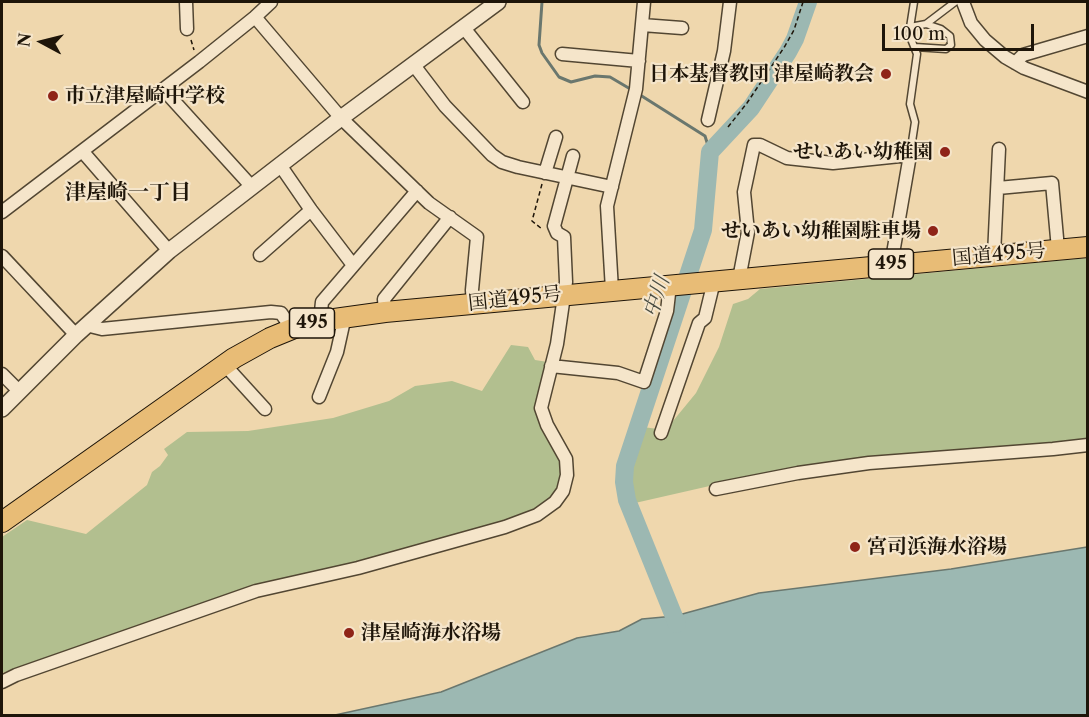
<!DOCTYPE html>
<html>
<head>
<meta charset="utf-8">
<style>
	body { margin:0 }
	#map { position:relative; width:1089px; height:717px; overflow:hidden; background:#efd7ad; font-family:"Libre Caslon Text",serif }
	canvas { display:block }
	.frame { position:absolute; inset:0; border:3px solid #1e1509; pointer-events:none }
	.north { position:absolute; left:12px; top:12px; width:60px; height:60px; -webkit-text-stroke:4px #f5e5ca; paint-order:stroke; rotate:277deg; font-size:16px; font-weight:700; line-height:24px; text-align:center; color:#1e1509 }
	.north::after { content:''; display:block; margin:auto; width:21px; height:27px; background:#1e1509; clip-path:polygon(50% 0,100% 100%,50% 72%,0 100%) }
	.scale { position:absolute; left:882px; top:24px; width:152px; height:27px; box-sizing:border-box; border:3px solid #1e1509; border-top:0; padding-left:8px; font-size:18px; line-height:21px; white-space:nowrap; color:#1e1509; -webkit-text-stroke:4px #f5e5ca; paint-order:stroke }
</style>
</head>
<body>
<div id="map">
<canvas width="1089" height="717"></canvas>
<div class="frame"></div>
<div class="north">N</div>
<div class="scale">100 m</div>
</div>
<script>
const ctx = document.querySelector('canvas').getContext('2d');
ctx.lineJoin = 'round';
function paint(path, color) { ctx.fillStyle = color; ctx.fill(path, 'evenodd'); }
const toPath = rows => new Path2D(rows.map(r => 'M' + r).join(''));
function strokePath(path, color, width, dash) { ctx.strokeStyle = color; ctx.lineWidth = width; ctx.lineCap = dash ? 'butt' : 'round'; ctx.setLineDash(dash || []); ctx.stroke(path); }
function label(font, color, halo, rows, align = 'center') {
  ctx.font = font + ' "Libre Caslon Text","Noto Serif JP",serif'; ctx.lineWidth = 4.5; ctx.setLineDash([]); ctx.textBaseline = 'middle'; ctx.strokeStyle = halo; ctx.fillStyle = color; for (const [text, x, y, turn = 0] of rows) {
    ctx.save(); ctx.translate(x, y); ctx.rotate((+turn || 0) * Math.PI / 180); ctx.textAlign = isNaN(turn) ? turn : align; if (halo) ctx.strokeText(text, 0, 0); ctx.fillText(text, 0, 0); ctx.restore();
  }
}
const green = toPath([
	[1087,258,1087,441,714,485,635,503,630,491,630,478,632,464,643,427,665,430,666,424,673,421,696,393,719,347,733,304,748,299,760,289],
	[511,345,528,347,535,360,548,362,540,388,537,407,561,458,561,481,556,494,542,506,510,520,427,544,237,591,2,673,2,537,27,520,86,534,147,485,152,472,160,466,168,455,164,449,187,432,248,431,333,418,389,401,415,386,452,381,482,391]
]);
const water = toPath([
	[1087,547,1087,715,335,715,441,692,577,638,619,631,642,619,675,616,759,593,951,569,1087,547]
]);
const stream = toPath([
	[542,2,539,45,542,53,559,77,571,82,595,76,610,77,632,90],
	[637,93,705,136,710,152]
]);
const river = toPath([
	[677,624,627,500,624,482,625,466,703,230,710,152,751,108,788,52,795,39,808,2]
]);
const path = toPath([
	[191,40,194,50],
	[728,127,747,103,785,46,794,30,803,2],
	[542,184,532,221,542,229]
]);
const service = toPath([
	[926,24,955,2],
	[910,27,926,24,941,29,950,36,951,45,946,49,915,47],
	[910,155,915,122,910,104,917,54,909,34,914,2]
]);
const minor = toPath([
	[186,2,187,29],
	[963,2,971,23,985,40,1005,57,1024,68,1088,92],
	[255,17,341,118,429,203,477,237,472,290,473,304],
	[642,25,682,28],
	[464,28,523,102],
	[562,54,639,61],
	[1015,63,1023,55,1088,36],
	[413,64,445,106,492,155,502,162,518,167,612,187],
	[163,89,252,187],
	[708,120,724,51,730,2],
	[83,152,169,251],
	[280,165,311,210,353,265],
	[545,173,556,137],
	[998,188,1052,183,1058,249],
	[2,212,199,62,255,17,271,2],
	[260,255,311,210],
	[994,255,999,149],
	[2,256,76,335],
	[739,279,748,232,744,192,754,145,760,145,787,158,833,163,910,155,891,265],
	[612,290,607,206,636,89,644,2],
	[385,312,384,299,450,217],
	[320,321,322,302,417,191],
	[86,325,102,329,271,312,281,313,292,329],
	[224,364,265,409],
	[551,366,618,373,644,382,667,311,670,285],
	[2,374,19,391],
	[319,397,337,352,345,316],
	[661,433,699,323,705,318,714,281],
	[716,489,798,473,869,463,1053,449,1088,445],
	[2,682,16,675,256,591,358,568,505,527,537,515,555,502,563,491,567,475,566,459,547,425,541,408,557,344,566,282,564,237,557,233,554,226,573,156]
]);
const tertiary = toPath([
	[2,409,76,335,169,251,341,118,498,2]
]);
const trunk = toPath([
	[2,522,234,358,270,338,292,329,320,321,385,312,1088,247]
]);
const markers = [
	[886,74,6,"#8f2418"],
	[53,96,6,"#8f2418"],
	[945,152,6,"#8f2418"],
	[933,231,6,"#8f2418"],
	[855,547,6,"#8f2418"],
	[349,633,6,"#8f2418"]
];
const shields = [
	[891,264,45],
	[312,323,45]
];
const shieldNames = [
	["495",891,264],
	["495",312,323]
];
const poiNames = [
	["日本基督教団 津屋崎教会",874,74],
	["市立津屋崎中学校",65,96,"left"],
	["せいあい幼稚園",933,152],
	["せいあい幼稚園駐車場",921,231],
	["宮司浜海水浴場",867,547,"left"],
	["津屋崎海水浴場",361,633,"left"]
];
const streetNames = [
	["国道495号",999,255,-5],
	["国道495号",515,299,-6]
];
const neighbourhoodNames = [
	["津屋崎一丁目",128,193]
];
const waterNames = [
	["中川",657,297,-72]
];
paint(green, '#b2bf8f');
paint(water, '#9cb8b2');
strokePath(water, '#6a776e', 1.5);
strokePath(stream, '#6a776e', 3);
strokePath(river, '#9cb8b2', 18);
strokePath(service, '#524632', 9);
strokePath(minor, '#524632', 15);
strokePath(tertiary, '#524632', 18);
strokePath(trunk, '#1e1509', 22);
strokePath(path, '#1e1509', 1.5, [4.5, 3]);
strokePath(service, '#f5e5ca', 6);
strokePath(minor, '#f5e5ca', 12);
strokePath(tertiary, '#f5e5ca', 15);
strokePath(trunk, '#e8bc76', 20);
for (const [x, y, r, color] of markers) { const dot = new Path2D(); dot.arc(x, y, r, 0, 2 * Math.PI); ctx.fillStyle = color; ctx.fill(dot); strokePath(dot, '#f5e5ca', 2); }
for (const [x, y, w] of shields) { const box = new Path2D(); box.roundRect(x - w / 2, y - 15, w, 30, 4.5); ctx.fillStyle = '#f5e5ca'; ctx.fill(box); strokePath(box, '#1e1509', 1.5); }
label('bold 18px', '#1e1509', null, shieldNames);
label('bold 20px', '#1e1509', '#f5e5ca', poiNames, 'right');
label('20px', '#1e1509', '#f5e5ca', streetNames);
label('bold 21px', '#1e1509', '#f5e5ca', neighbourhoodNames);
label('italic 21px', '#4a4e44', '#f5e5ca', waterNames);
</script>
</body>
</html>
